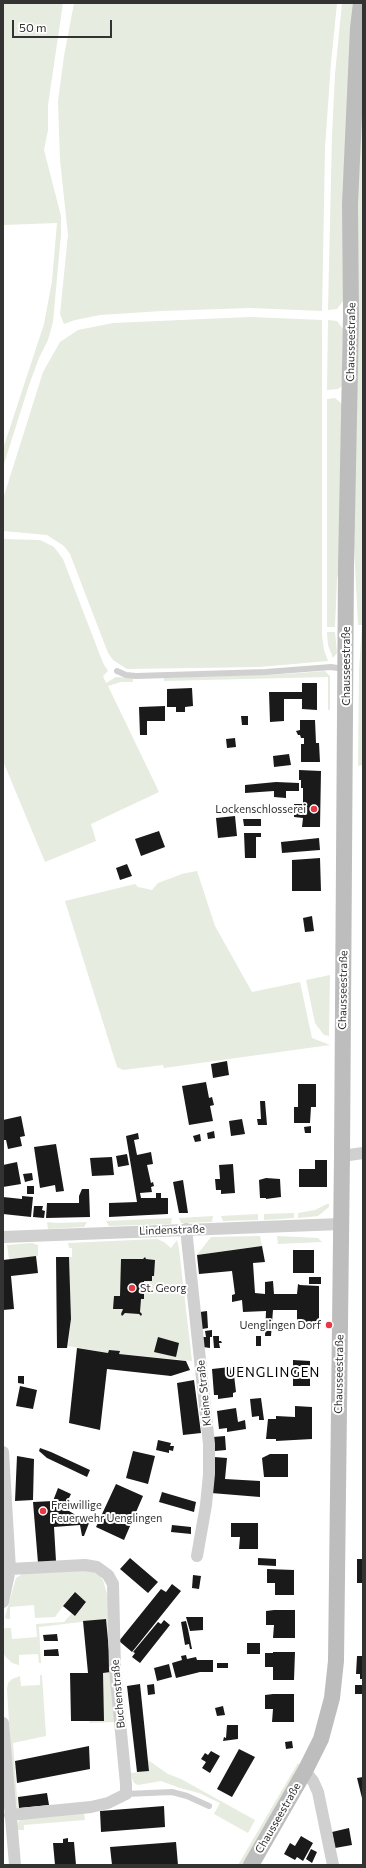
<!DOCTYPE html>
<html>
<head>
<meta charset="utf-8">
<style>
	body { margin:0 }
	#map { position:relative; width:366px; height:1868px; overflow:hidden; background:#fff; font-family:Commissioner,sans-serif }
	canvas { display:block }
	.frame { position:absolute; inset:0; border:4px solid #333; pointer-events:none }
	.scale { position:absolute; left:12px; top:20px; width:100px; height:18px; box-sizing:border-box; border:2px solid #333; border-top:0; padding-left:5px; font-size:12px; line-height:14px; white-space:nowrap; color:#333; -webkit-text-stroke:3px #fff; paint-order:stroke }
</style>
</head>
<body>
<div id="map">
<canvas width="366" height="1868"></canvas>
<div class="frame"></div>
<div class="scale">50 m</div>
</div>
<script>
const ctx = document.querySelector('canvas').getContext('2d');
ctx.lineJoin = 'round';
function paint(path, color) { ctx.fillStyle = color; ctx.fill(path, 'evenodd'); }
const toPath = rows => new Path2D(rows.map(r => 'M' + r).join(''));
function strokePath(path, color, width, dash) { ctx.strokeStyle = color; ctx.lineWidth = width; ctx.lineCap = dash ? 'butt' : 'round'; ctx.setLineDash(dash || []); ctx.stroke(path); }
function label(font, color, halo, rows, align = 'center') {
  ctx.font = font + ' Commissioner,sans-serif'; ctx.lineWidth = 4; ctx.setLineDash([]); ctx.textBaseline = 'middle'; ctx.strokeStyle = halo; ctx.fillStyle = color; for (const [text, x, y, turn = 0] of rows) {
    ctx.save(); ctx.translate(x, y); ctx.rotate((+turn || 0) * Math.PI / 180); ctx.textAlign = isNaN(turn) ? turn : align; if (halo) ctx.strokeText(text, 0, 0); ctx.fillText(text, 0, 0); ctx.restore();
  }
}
const green = toPath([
	[3,3,63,3,48,105,48,130,44,150,61,216,61,234,53,322,48,340,39,358,29,385,3,467,3,449,44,324,52,281,57,223,3,225],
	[74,3,337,3,331,63,325,148,322,311,250,308,162,311,100,315,75,320,64,324,60,314,68,235,60,160,58,101,64,56],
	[342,3,357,3,343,301,337,309,328,310,332,136,335,74],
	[363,89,363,765,358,766,359,670,362,625,358,625,354,545,357,231,359,153],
	[250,317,322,320,322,635,324,650,328,661,259,667,127,669,113,660,108,653,70,554,64,546,47,535,3,531,3,499,43,372,60,342,78,330,113,323],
	[328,320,337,321,343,329,342,386,338,389,327,390],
	[335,398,342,404,340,564,337,580,335,627,327,627,327,399],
	[3,539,40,540,54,547,63,559,103,663,108,671,103,676,106,683,116,677,133,678,133,682,121,682,108,686,159,792,91,824,96,841,45,862,3,761],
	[327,632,335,632,337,653,333,658,328,645],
	[325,671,330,676,330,710,328,710,328,677,164,681,164,678,286,674],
	[197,871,215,926,252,992,300,982,312,1038,330,1045,164,1068,163,1065,123,1070,117,1067,65,901,135,884,138,887,152,890,158,883,182,874],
	[330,975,329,1036,324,1035,315,1023,306,980],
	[327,1204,329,1204,329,1207,318,1216,298,1218,298,1213,315,1210],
	[294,1213,294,1218,264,1220,264,1214],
	[258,1214,258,1220,223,1221,221,1216],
	[213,1216,212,1222,181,1223,179,1218],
	[172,1218,171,1224,109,1226,106,1221],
	[47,1222,58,1223,87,1222,84,1227,48,1229],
	[260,1236,262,1246,197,1255,211,1237],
	[277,1236,318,1238,322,1242,278,1244],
	[157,1239,164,1242,171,1248,177,1240,179,1249,192,1361,119,1354,119,1351,109,1350,108,1353,68,1346,71,1319,69,1257,72,1257,72,1248,69,1248,68,1243],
	[32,1243,38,1245,38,1256,9,1259,7,1245],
	[87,1569,99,1575,103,1580,110,1604,116,1722,89,1723,90,1721,103,1721,103,1673,111,1672,106,1619,39,1627,41,1663,39,1663,38,1654,19,1655,19,1665,12,1663,5,1656,3,1651,3,1631,5,1628,11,1628,12,1639,37,1637,36,1624,64,1622,72,1613,75,1616,86,1603,74,1592,55,1617,35,1618,34,1605,10,1607,10,1619,7,1619,5,1617,16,1578,24,1573],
	[40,1675,42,1675,46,1736,13,1743,18,1810,14,1807,7,1689,8,1683,12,1679,20,1676,21,1686,40,1685],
	[148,1760,168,1774,181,1779,255,1820,248,1833,214,1814,220,1803,199,1793,180,1788,161,1781,138,1785,134,1783,130,1773,149,1771],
	[298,1763,300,1765,243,1865,238,1865],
	[84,1812,85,1820,24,1825,24,1830,16,1830,18,1822,22,1819]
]);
const building = toPath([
	[302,683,317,683,317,710,302,709,302,699,284,699,284,721,270,722,269,692,302,692],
	[192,688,193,706,185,707,185,712,176,712,176,707,167,707,167,689],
	[165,706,165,721,147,721,147,735,140,735,139,707],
	[241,716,248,716,248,725,242,725],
	[300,720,315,720,316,743,319,743,320,762,301,762,301,744,304,744,304,738,301,738,300,735,298,735,296,731,300,730],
	[235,738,236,747,227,748,226,739],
	[289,754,291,765,274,767,273,756],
	[299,770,321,771,320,827,302,827,303,818,294,817,294,804,303,804,303,788,301,788,301,780,299,780],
	[276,782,299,783,299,791,286,791,286,798,274,797,274,791,245,793,245,785],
	[235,816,237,836,218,838,216,818],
	[243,819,261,819,261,826,244,826],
	[159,831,165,847,141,856,135,839],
	[244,833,261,833,261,837,256,837,256,858,245,858],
	[319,838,320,850,282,853,281,842],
	[320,858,321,891,292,891,292,860],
	[127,864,132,876,120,880,116,868],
	[312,916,314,931,305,932,303,918],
	[227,1061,229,1075,213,1078,211,1064],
	[206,1082,209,1098,212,1097,214,1105,210,1106,213,1121,189,1125,182,1086],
	[298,1084,316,1084,316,1107,311,1107,310,1123,294,1123,294,1107,298,1107],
	[260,1101,265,1101,267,1125,258,1125,257,1119,261,1119],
	[21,1116,25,1136,20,1137,22,1146,8,1149,6,1140,4,1140,3,1136,3,1120],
	[242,1119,245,1134,231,1136,229,1121],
	[311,1126,311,1133,305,1133,304,1127],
	[214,1131,215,1138,208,1139,207,1133],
	[138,1133,139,1139,134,1140,137,1155,151,1152,153,1164,147,1165,151,1183,153,1182,154,1186,151,1187,152,1192,140,1193,141,1198,156,1198,156,1193,161,1193,161,1198,168,1198,168,1214,109,1217,109,1203,137,1202,126,1136],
	[200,1134,201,1141,195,1142,193,1136],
	[56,1144,64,1191,56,1192,55,1185,40,1188,34,1147],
	[127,1154,129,1165,118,1167,116,1156],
	[112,1157,114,1175,92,1176,90,1158],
	[315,1160,327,1160,327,1187,299,1187,299,1169,315,1169],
	[17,1162,21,1184,3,1187,3,1165],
	[233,1164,235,1193,221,1194,221,1190,216,1190,215,1179,220,1179,219,1165],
	[32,1173,33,1180,25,1182,23,1174],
	[266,1178,280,1179,281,1197,266,1199,266,1198,260,1198,259,1180],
	[183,1180,188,1213,179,1213,173,1182],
	[27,1186,34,1186,34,1194,27,1194],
	[82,1189,89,1189,90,1217,46,1218,47,1203,79,1203,79,1196],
	[22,1196,33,1197,31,1217,3,1214,3,1197,22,1199],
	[34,1206,43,1206,42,1210,45,1211,44,1218,33,1217],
	[262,1246,265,1262,253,1263,255,1293,265,1294,265,1282,273,1281,274,1294,297,1294,298,1284,300,1285,319,1286,319,1322,297,1322,297,1310,273,1310,271,1336,265,1336,266,1311,243,1312,242,1300,232,1302,232,1295,235,1294,232,1271,199,1274,197,1255],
	[293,1250,314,1250,314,1273,293,1273],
	[36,1256,38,1273,11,1276,14,1309,3,1310,3,1260],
	[56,1257,69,1257,71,1319,67,1348,57,1348],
	[145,1257,146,1259,155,1260,154,1276,152,1276,152,1281,144,1281,144,1299,141,1299,140,1312,142,1314,141,1316,139,1314,125,1313,122,1316,121,1314,123,1309,113,1309,114,1296,120,1296,121,1259,143,1259],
	[309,1277,321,1277,321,1284,309,1284],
	[207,1311,208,1328,202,1329,200,1312],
	[212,1330,212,1337,210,1337,210,1348,203,1347,203,1337,206,1337,205,1331],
	[213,1336,219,1336,219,1341,221,1341,222,1343,219,1343,220,1348,214,1348],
	[256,1336,261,1336,261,1346,256,1346],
	[158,1337,179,1343,176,1357,154,1352],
	[77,1348,108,1353,109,1350,120,1351,119,1354,186,1361,190,1370,171,1376,107,1369,100,1430,69,1423],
	[293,1360,310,1361,310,1386,293,1386],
	[230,1367,231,1372,233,1371,234,1375,236,1392,233,1393,233,1397,218,1399,218,1395,214,1395,212,1369],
	[18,1376,24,1376,24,1384,18,1383],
	[194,1380,201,1433,183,1435,177,1383],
	[20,1386,37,1390,33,1409,16,1406],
	[261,1398,264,1420,259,1420,259,1416,252,1417,250,1399],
	[295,1406,312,1407,312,1439,276,1441,276,1439,266,1439,268,1419,276,1419,276,1416,295,1417],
	[236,1408,238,1422,245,1420,246,1429,227,1432,227,1428,219,1429,217,1411],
	[225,1436,226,1450,215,1451,213,1437],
	[158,1440,171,1443,170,1446,174,1446,173,1451,169,1450,169,1453,156,1450],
	[40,1448,51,1452,90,1470,87,1477,47,1458,39,1451],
	[133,1451,155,1456,148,1484,126,1478],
	[270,1454,288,1454,288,1477,264,1477,262,1458],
	[17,1456,34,1459,33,1500,15,1501],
	[214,1457,227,1458,225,1479,260,1481,260,1497,211,1493],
	[116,1484,143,1496,124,1540,96,1527],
	[58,1488,71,1494,64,1508,89,1523,84,1536,82,1536,80,1525,54,1527,56,1561,38,1563,33,1502,53,1501],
	[162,1492,196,1502,194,1512,159,1502],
	[231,1523,258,1523,258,1549,239,1549,240,1537,231,1537],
	[172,1525,191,1527,191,1534,171,1532],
	[130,1558,158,1582,148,1593,120,1569],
	[258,1558,276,1559,276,1566,258,1565],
	[357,1559,363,1559,363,1583,357,1583],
	[267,1569,294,1570,294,1595,275,1595,275,1583,267,1583],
	[193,1575,201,1576,199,1589,192,1588],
	[172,1584,181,1591,132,1652,119,1641,161,1589,166,1592],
	[75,1592,86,1602,75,1616,63,1606],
	[274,1610,295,1610,295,1638,273,1638,274,1625,266,1625,266,1611],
	[186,1617,203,1617,203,1630,190,1631],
	[106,1619,111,1672,103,1673,104,1721,71,1721,70,1673,88,1673,83,1621],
	[164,1620,170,1625,140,1663,132,1657,135,1653,133,1652,158,1622,161,1624],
	[186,1621,188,1629,192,1649,190,1649,189,1644,185,1645,181,1622],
	[57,1634,58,1641,44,1641,43,1635],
	[247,1643,260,1643,260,1654,247,1654],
	[58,1649,59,1656,44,1656,44,1650],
	[273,1652,295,1652,294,1680,273,1680,273,1667,265,1667,265,1653,273,1653],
	[186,1655,187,1659,196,1657,197,1660,213,1660,213,1672,200,1672,176,1678,172,1663,182,1660,181,1656],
	[357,1656,363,1656,363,1679,360,1679,360,1674,356,1674],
	[217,1663,228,1663,228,1668,217,1668],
	[169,1664,172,1677,157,1681,154,1668],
	[140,1684,149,1771,137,1772,127,1686],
	[154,1684,155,1694,148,1695,147,1685],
	[355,1685,363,1685,363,1694,355,1694],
	[273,1694,294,1694,294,1722,272,1722,273,1709,265,1709,265,1695],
	[223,1706,225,1715,217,1716,215,1708],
	[227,1725,238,1725,238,1739,223,1741,224,1737,226,1738],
	[292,1741,293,1748,286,1749,285,1742],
	[89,1746,90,1769,17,1783,15,1761],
	[239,1749,255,1757,232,1797,217,1789],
	[211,1751,220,1756,210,1773,202,1768,206,1762,201,1759,205,1753,208,1755],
	[363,1777,363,1798,362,1798,357,1778],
	[47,1793,49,1805,19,1808,18,1797],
	[164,1806,165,1827,101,1832,100,1811],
	[349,1828,352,1845,335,1848,332,1832],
	[301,1836,313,1843,303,1861,297,1857,295,1860,284,1854,290,1843,295,1846],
	[68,1838,68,1842,74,1842,76,1865,55,1865,53,1843,63,1843,63,1839],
	[176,1842,178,1865,112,1865,110,1847],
	[311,1849,317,1852,312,1863,306,1859]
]);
const lane = toPath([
	[117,671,126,675,136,676,266,672,331,667,344,669],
	[126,1794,172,1792,187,1796,209,1806]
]);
const street = toPath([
	[342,1156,363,1153],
	[186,1229,209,1444,209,1474,206,1505,197,1556],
	[3,1237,341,1224],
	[3,1452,10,1569,3,1602],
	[3,1723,15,1865],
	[305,1771,313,1781,318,1792,333,1865],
	[10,1815,91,1807,108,1803,126,1794,126,1784,115,1670,113,1584,108,1575,97,1567,85,1565,10,1569]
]);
const secondary = toPath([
	[251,1865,305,1771,321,1739,332,1698,336,1661,342,1156,346,567,351,316,350,204,358,28,361,3]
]);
const markers = [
	[314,809,4,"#e63946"],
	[132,1288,4,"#e63946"],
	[329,1325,4,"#e63946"],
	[43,1511,4,"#e63946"]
];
const streetNames = [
	["Chausseestraße",351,342,-89],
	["Chausseestraße",346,666,-90],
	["Chausseestraße",343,990,-89],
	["Lindenstraße",172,1230,-2],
	["Chausseestraße",339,1374,-89],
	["Kleine Straße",204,1393,-96],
	["Buchenstraße",118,1694,-95],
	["Chausseestraße",278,1818,-60]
];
const poiNames = [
	["Lockenschlosserei",306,809],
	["St. Georg",140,1288,"left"],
	["Uenglingen Dorf",321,1325],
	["Freiwillige",51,1505,"left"],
	["Feuerwehr Uenglingen",51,1518,"left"]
];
const quarterNames = [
	["UENGLINGEN",273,1373]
];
paint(green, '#e6ecdf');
paint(building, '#1a1a1a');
strokePath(lane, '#d0d0d0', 6);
strokePath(street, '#d0d0d0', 12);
strokePath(secondary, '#bdbdbd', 16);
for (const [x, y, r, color] of markers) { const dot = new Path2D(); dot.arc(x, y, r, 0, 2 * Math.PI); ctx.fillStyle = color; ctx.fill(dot); strokePath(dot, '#fff', 1.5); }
label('11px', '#333', '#fff', streetNames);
label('11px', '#333', '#fff', poiNames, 'right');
ctx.letterSpacing = '1px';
label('13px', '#000', '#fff', quarterNames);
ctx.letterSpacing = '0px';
</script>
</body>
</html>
